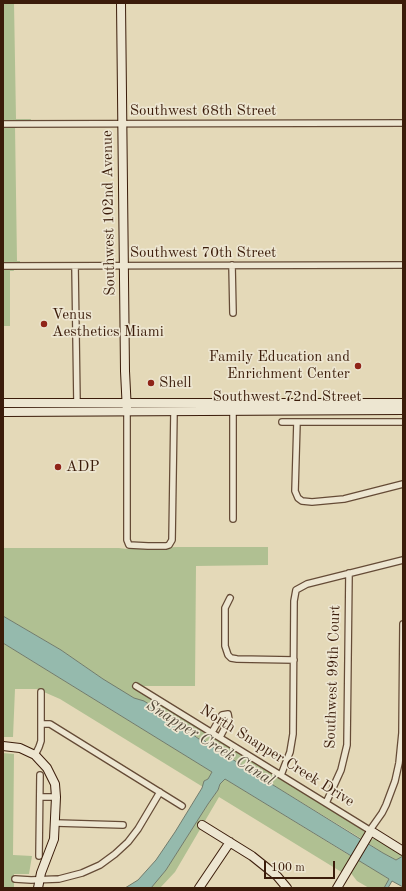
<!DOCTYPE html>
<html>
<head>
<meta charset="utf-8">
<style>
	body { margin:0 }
	#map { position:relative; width:406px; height:891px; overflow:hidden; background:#e4d9b8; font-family:"Old Standard TT",serif }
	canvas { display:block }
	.frame { position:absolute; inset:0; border:4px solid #3b1c0a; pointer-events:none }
	.scale { position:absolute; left:264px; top:861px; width:71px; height:18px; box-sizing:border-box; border:2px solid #3b1c0a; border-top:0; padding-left:5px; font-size:12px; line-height:14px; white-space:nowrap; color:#3b1c0a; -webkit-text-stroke:3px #ede6d1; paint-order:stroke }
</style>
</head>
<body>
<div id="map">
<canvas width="406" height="891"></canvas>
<div class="frame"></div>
<div class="scale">100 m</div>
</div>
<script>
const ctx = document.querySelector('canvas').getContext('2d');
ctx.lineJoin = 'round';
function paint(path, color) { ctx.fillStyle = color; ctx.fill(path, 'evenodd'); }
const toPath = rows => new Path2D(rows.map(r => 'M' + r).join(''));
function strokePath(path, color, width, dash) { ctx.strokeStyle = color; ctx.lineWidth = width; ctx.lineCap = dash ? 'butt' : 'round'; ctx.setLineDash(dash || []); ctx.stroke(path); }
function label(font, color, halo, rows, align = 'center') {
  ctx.font = font + ' "Old Standard TT",serif'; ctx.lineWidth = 3.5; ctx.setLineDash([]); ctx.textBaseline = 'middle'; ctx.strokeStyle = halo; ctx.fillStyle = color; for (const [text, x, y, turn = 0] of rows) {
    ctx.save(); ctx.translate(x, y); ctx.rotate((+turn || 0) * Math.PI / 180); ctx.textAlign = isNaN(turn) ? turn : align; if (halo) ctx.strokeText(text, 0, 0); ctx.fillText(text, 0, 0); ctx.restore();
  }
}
const green = toPath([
	[3,3,14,3,16,119,31,119,30,122,3,122],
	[3,126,15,126,17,261,20,261,20,264,3,264],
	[13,268,14,271,10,271,10,326,3,326,3,269],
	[177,547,268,547,268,565,196,566,195,686,132,686,361,828,365,833,362,839,265,780,206,741,200,739,166,715,146,702,134,698,113,686,61,650,3,616,3,548,119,548,127,549],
	[3,643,212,772,208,779,204,781,203,787,60,699,37,689,15,689,13,737,3,737],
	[3,753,14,754,13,855,32,856,29,874,14,874,14,888,3,888],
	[225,779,352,857,343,873,219,797,175,872,160,888,150,888,166,870,208,804,218,790,220,784],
	[373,839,378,839,403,855,403,856,396,860,383,853,368,843],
	[358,860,389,879,384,888,369,888,357,881,350,872]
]);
const water = toPath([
	[3,616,61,650,103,679,134,698,144,701,166,715,199,739,204,740,207,743,265,780,383,853,396,860,403,856,403,887,392,881,388,888,384,888,389,879,225,779,220,784,218,790,208,804,166,870,151,888,125,888,138,880,156,860,175,832,202,788,204,781,208,779,212,772,3,643,3,616]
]);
const street = toPath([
	[3,124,403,123],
	[232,265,233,313],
	[3,266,403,265],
	[75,266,77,403],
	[127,412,127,540,129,545,148,546,166,546,169,545,172,540,174,412],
	[282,422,403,422],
	[297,422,295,491,298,498,302,501,312,502,344,499,403,484],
	[233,519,233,409],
	[230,598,225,608,225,646,228,655,231,658,237,659,294,660],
	[136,686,371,831],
	[41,724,50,724,182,806],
	[212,732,222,715,228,714,229,720,220,737],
	[35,755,39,747,41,741,41,692],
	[281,775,290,752,293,734,294,601,296,590,307,584,403,560],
	[40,797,56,797],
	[326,803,341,770,347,745,349,573],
	[56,823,123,825],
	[370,830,382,813,386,805,395,781,399,763,402,733,403,624],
	[39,856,40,775],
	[15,879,31,880,59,879,82,873,100,865,115,854,128,842,138,829,160,792]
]);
const secondary = toPath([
	[121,3,125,371,127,412],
	[3,403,403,403],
	[3,412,403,410],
	[3,746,20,748,35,755,47,768,55,784,56,797,54,839,41,873,38,888],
	[202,825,252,856,277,876,287,888],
	[199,888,230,842],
	[337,888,371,831,403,851]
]);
const markers = [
	[44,324,4,"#8f2418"],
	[358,366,4,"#8f2418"],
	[151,383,4,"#8f2418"],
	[58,467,4,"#8f2418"]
];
const streetNames = [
	["Southwest 68th Street",203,111],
	["Southwest 102nd Avenue",109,213,-91],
	["Southwest 70th Street",203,253],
	["Southwest 72nd Street",287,397],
	["Southwest 99th Court",333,677,-88],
	["North Snapper Creek Drive",277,756,32]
];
const poiNames = [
	["Venus",52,315],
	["Aesthetics Miami",52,332],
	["Family Education and",350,357,"right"],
	["Enrichment Center",350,374,"right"],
	["Shell",159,383],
	["ADP",66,467]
];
const waterNames = [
	["Snapper Creek Canal",210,743,32]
];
paint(green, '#b0c092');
paint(water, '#95baad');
strokePath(water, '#717b6c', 1);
strokePath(street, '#654b36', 8);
strokePath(secondary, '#3b1c0a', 10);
strokePath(street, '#ede6d1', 5.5);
strokePath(secondary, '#ede6d1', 8);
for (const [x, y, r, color] of markers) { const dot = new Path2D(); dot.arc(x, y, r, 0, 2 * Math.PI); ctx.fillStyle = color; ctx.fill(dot); strokePath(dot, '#ede6d1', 1.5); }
label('15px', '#3b1c0a', '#ede6d1', streetNames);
label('15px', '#3b1c0a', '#ede6d1', poiNames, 'left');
label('italic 16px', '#564b3b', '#ede6d1', waterNames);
</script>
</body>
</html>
